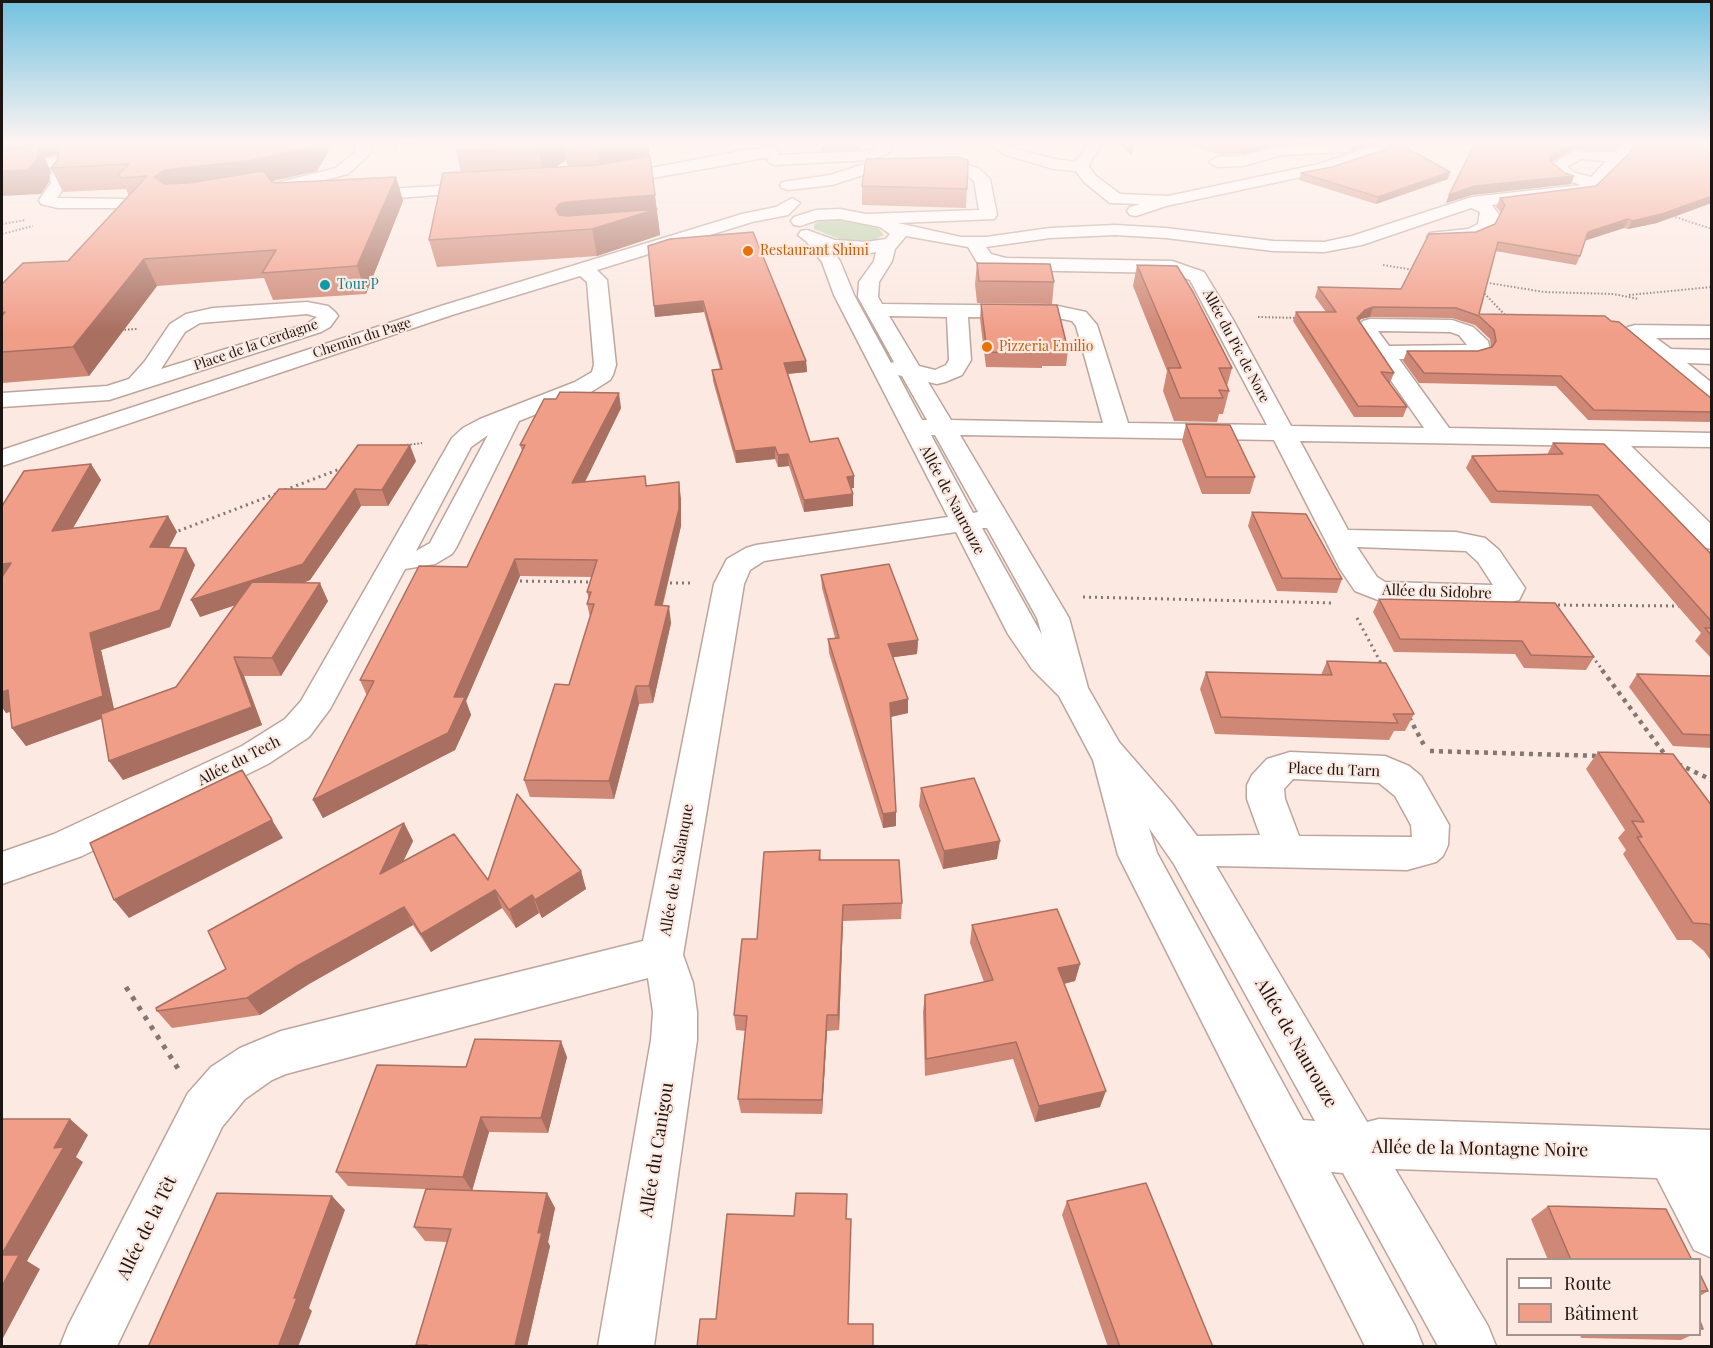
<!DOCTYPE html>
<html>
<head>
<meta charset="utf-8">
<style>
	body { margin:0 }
	#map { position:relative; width:1713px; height:1348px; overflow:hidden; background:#fce9e2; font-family:"Playfair Display",serif }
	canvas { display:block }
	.frame { position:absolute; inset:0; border:3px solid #1d1512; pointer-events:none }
	.legend { position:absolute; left:1506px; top:1258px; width:195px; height:78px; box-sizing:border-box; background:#fce9e2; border:2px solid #a3948f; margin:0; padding:8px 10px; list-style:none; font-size:18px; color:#1d1512 }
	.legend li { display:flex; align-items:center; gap:12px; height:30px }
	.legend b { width:30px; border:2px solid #a3948f }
</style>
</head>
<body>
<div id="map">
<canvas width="1713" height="1348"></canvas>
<div class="frame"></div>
<ul class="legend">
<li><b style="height:8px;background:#fff"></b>Route</li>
<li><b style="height:16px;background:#f19e89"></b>Bâtiment</li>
</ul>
</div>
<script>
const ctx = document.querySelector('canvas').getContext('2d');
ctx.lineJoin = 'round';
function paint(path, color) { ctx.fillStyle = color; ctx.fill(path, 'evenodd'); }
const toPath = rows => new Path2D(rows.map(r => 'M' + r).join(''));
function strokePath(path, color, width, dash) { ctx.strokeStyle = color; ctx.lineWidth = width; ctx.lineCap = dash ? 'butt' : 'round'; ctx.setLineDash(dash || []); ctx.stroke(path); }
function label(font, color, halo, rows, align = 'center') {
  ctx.font = font + ' "Playfair Display",serif'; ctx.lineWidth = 4.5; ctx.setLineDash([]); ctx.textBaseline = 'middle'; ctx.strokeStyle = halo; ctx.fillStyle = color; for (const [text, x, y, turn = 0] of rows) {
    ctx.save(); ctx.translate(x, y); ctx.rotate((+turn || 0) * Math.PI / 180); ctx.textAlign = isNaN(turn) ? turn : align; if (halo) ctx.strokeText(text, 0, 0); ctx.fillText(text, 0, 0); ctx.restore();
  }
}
const green = toPath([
	[826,219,844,219,865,224,879,229,884,235,870,242,842,240,814,229,814,224]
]);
const pathFar3 = toPath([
	[394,151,397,144,421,143],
	[1672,216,1712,229],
	[2,224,26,220],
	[2,234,33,226],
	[1383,265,1414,270],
	[1483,282,1544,292,1613,294,1639,299],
	[1482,291,1508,318],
	[1629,295,1712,287],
	[1258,317,1298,318],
	[121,330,137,329],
	[400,446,422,443]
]);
const pathFar2 = toPath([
	[400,446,403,446],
	[285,490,345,467],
	[173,533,278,493],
	[514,581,594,582],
	[664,583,690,583],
	[1083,597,1334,603],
	[1552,605,1683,606],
	[1357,618,1382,665],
	[1592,656,1604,672]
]);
const pathFar1 = toPath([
	[1602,670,1666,756],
	[1409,717,1425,747],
	[1430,751,1600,756],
	[1678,764,1712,780]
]);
const path = toPath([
	[126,987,179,1070]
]);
const minor = toPath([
	[355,143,369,143,372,148,368,156,348,174,255,198,247,193,249,190,336,168,356,151,355,143],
	[877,143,891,143,890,151,887,154,871,160,775,165,770,163,767,160,770,157,608,186,600,181,608,176,740,151,772,147,780,152,777,155,869,151,875,148,877,143],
	[987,143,1005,143,1016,149,1055,159,1075,162,1089,143,1103,143,1090,162,1089,167,1096,176,1120,194,1168,196,1319,164,1381,143,1399,143,1381,154,1329,171,1166,206,1136,216,1130,215,1127,211,1130,207,1140,204,1110,203,1084,182,1076,171,1054,169,1006,155,987,143],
	[1622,143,1637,143,1624,160,1592,192,1492,205,1499,215,1494,227,1491,231,1472,239,1436,242,1430,241,1427,237,1430,233,1468,229,1478,224,1480,212,1471,208,1362,245,1324,252,1273,251,1166,238,1115,235,1050,238,986,247,991,254,1006,258,1172,261,1204,272,1232,318,1291,426,1424,428,1355,329,1363,321,1370,319,1452,320,1473,327,1488,341,1490,350,1487,355,1474,359,1399,359,1449,428,1712,433,1712,447,1631,446,1712,525,1712,549,1702,547,1602,446,1300,441,1348,530,1456,532,1485,538,1499,550,1525,588,1519,600,1501,604,1378,600,1355,591,1340,569,1274,440,960,435,1069,618,1088,688,1119,742,1172,803,1197,836,1260,835,1247,799,1247,785,1252,775,1267,759,1290,752,1385,756,1409,766,1421,776,1449,825,1448,845,1443,856,1436,862,1407,870,1216,866,1367,1122,1379,1119,1712,1130,1712,1258,1694,1250,1657,1178,1395,1169,1488,1326,1496,1346,1438,1346,1343,1173,1331,1172,1415,1326,1423,1346,1365,1346,1118,855,1093,760,1059,696,1032,669,1008,634,956,532,764,561,750,570,744,584,683,955,693,983,697,1012,697,1040,654,1346,598,1346,651,1040,653,1012,648,978,286,1074,272,1080,245,1099,222,1127,117,1346,60,1346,68,1326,188,1093,211,1067,240,1048,281,1031,643,941,714,584,727,559,746,548,756,545,948,517,834,295,822,262,806,241,798,235,801,231,807,230,835,240,866,242,886,239,890,234,880,227,840,219,818,220,800,226,794,225,791,221,794,217,816,210,840,209,866,214,979,210,974,181,966,174,957,172,916,172,863,175,832,185,788,190,782,188,780,185,782,182,830,175,861,165,957,162,978,168,990,179,997,215,994,219,898,223,961,237,986,237,1050,228,1115,225,1166,228,1273,241,1324,242,1352,236,1472,197,1581,185,1563,179,1548,167,1573,151,1614,152,1622,143],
	[1581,159,1606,161,1591,177,1575,173,1567,167,1581,159],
	[906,236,968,247,977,262,1005,270,1170,273,1190,280,1267,425,1128,423,1097,325,1086,312,1058,306,882,304,878,297,879,282,892,261,895,249,906,236],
	[833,251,866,254,876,252,874,261,859,282,858,297,894,362,891,363,854,295,840,261,833,251],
	[889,316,947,317,949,360,946,365,935,370,919,366,889,316],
	[968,317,1058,318,1072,321,1076,326,1103,423,951,420,928,382,937,384,945,382,962,375,971,360,968,317],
	[1378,331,1450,332,1459,335,1467,345,1389,346,1378,331],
	[898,375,902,376,927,420,922,420,898,375],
	[931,435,935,435,978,512,973,513,931,435],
	[982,528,987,528,1037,618,1042,635,982,528],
	[1357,547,1466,551,1478,562,1493,585,1385,582,1377,577,1357,547],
	[1293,779,1379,783,1395,796,1411,825,1412,837,1299,836,1285,799,1284,789,1293,779],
	[1149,828,1174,864,1315,1121,1303,1120,1157,853,1149,828],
	[1343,145,1350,149,1348,152,1282,155,1243,166,1217,167,1209,162,1217,157,1243,156,1282,146,1343,145],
	[81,146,88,150,85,154,100,153,108,158,100,163,72,164,66,176,67,183,57,198,123,199,131,204,129,208,58,208,41,204,39,200,51,183,50,176,54,167,2,174,2,164,64,156,81,146],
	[485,183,491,185,493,188,491,191,357,201,349,196,357,191,485,183],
	[792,198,800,203,788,215,752,222,597,270,607,280,616,365,613,375,610,380,591,392,519,421,456,548,452,554,435,564,405,569,330,709,309,737,268,764,82,856,2,884,2,852,54,834,242,746,285,719,301,701,452,438,463,428,480,419,575,382,592,372,594,365,587,282,580,276,455,314,2,466,2,450,441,306,742,214,776,207,792,198],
	[488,435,430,543,416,551,471,447,488,435],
	[307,302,328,306,335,312,338,316,330,327,321,332,109,400,2,407,2,393,107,386,129,379,145,361,170,324,186,314,213,308,307,302],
	[307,314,317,317,307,324,161,369,185,332,200,323,307,314],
	[1635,325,1712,326,1712,338,1656,338,1671,349,1712,350,1712,364,1687,363,1712,383,1712,402,1704,400,1628,335,1624,331,1628,327,1635,325]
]);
const wall = toPath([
	[2,143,329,151,317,171,271,181,278,183,396,177,403,201,366,294,273,300,264,278,157,286,89,376,2,383,2,284,68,261,129,196,126,189,63,192,51,168,57,161,58,155,44,157,50,170,49,182,41,194],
	[459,143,648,143,660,235,597,256,437,267,429,240,461,172,456,152],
	[566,160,568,167,555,168],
	[821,143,861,143,859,149,821,151],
	[1118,143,1136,143,1131,155],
	[1183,143,1335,143,1282,144,1243,154,1220,155],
	[1343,143,1375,143,1352,151,1351,147],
	[1475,143,1620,143,1613,150,1573,149,1552,162,1565,173,1574,176,1571,184,1472,195,1446,203,1449,195],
	[1629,154,1657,223,1628,229,1624,228,1585,240,1580,256,1576,265,1495,251,1479,314,1712,399,1712,422,1588,420,1556,386,1419,383,1403,361,1407,351,1478,351,1491,347,1490,339,1475,325,1452,318,1370,317,1361,319,1359,322,1394,373,1390,383,1389,383,1407,407,1403,417,1354,417,1293,321,1296,312,1326,312,1315,297,1318,287,1401,289,1476,232,1495,224,1501,213,1496,207,1500,198,1596,186],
	[1450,172,1448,179,1376,204,1299,180,1301,173],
	[862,186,967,189,966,208,862,205],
	[648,246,806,361,807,372,788,374,810,442,854,476,854,488,851,488,853,506,804,512,789,466,778,467,775,459,736,463,713,381,712,370,720,369,704,312,655,317],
	[977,263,1054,282,1052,304,977,303,975,284],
	[1137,265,1232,368,1227,386,1229,391,1223,414,1219,414,1217,422,1174,421,1163,391,1167,371,1133,286],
	[981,304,1068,350,1066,366,1042,366,1042,368,986,367,980,319],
	[621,408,585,482,646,486,681,499,681,526,663,605,671,623,653,703,639,704,614,799,530,797,524,780,569,685,590,617,587,604,589,600,587,592,592,577,520,576,466,701,471,715,455,750,323,818,313,800,367,696,360,680,467,567,522,451,520,445],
	[1186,424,1255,477,1250,494,1202,494,1182,441],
	[1553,443,1712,555,1712,659,1695,641,1701,633,1591,506,1491,503,1466,468,1472,456,1547,455],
	[416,461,388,506,361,506,310,580,304,583,328,601,281,676,244,676,262,725,123,780,101,718,26,746,12,728,10,712,6,713,2,707,2,506,91,464,101,480,73,528,168,516,177,532,169,548,195,565,170,627,101,650,114,709,176,687,235,605,200,617,326,489],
	[1252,512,1342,579,1337,593,1277,591,1248,526],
	[821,575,918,640,917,654,893,657,908,699,908,713,891,717,896,826,883,828,829,653,828,639,835,638,822,588],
	[1379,599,1594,657,1586,670,1524,668,1515,654,1394,652,1373,612],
	[1327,661,1414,714,1405,731,1394,731,1389,740,1215,734,1200,689,1206,672,1321,675],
	[1637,674,1712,676,1712,748,1673,746,1629,687],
	[1598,752,1712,806,1712,962,1704,951,1691,940,1677,940,1623,854,1626,850,1618,838,1625,830,1586,769],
	[921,788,997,859,943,869,919,806],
	[404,823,413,841,403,861,488,880,581,871,586,889,542,918,539,913,516,928,502,908,431,952,413,925,309,984,260,1015,172,1028,157,1011,226,969],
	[820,850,821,860,902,903,901,919,843,921,839,1030,827,1031,822,1114,741,1113,738,1099,745,1031,736,1030,734,1015,757,939],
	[972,925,1080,964,1075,981,1064,984,1100,1107,1035,1122,1013,1059,925,1076,923,1012,925,995,984,982,970,943],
	[567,1057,548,1133,489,1132,472,1191,348,1186,336,1172,466,1067],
	[547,1193,555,1208,548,1242,550,1246,527,1347,418,1347,416,1345,447,1242,425,1241,414,1227],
	[1067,1201,1213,1347,1108,1347,1062,1215],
	[1548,1206,1692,1260,1548,1260,1531,1219],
	[1700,1274,1708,1291,1700,1296],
	[1580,1335,1692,1335,1681,1340,1581,1338]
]);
const shadedWall = toPath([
	[2,143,79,143,63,154,44,157,50,170,49,182,41,194,2,196],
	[312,143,327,143,329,151,317,171,256,185,165,202,154,177,164,170],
	[542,143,591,143,564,147,566,160,550,171,544,179,538,148],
	[609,143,648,143,651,167,601,176,596,145],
	[1133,143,1136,143,1131,155],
	[1245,143,1282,143,1282,144,1243,154],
	[1354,143,1375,143,1352,151],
	[1573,143,1576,143,1573,149,1547,165,1550,157],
	[1616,143,1620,143,1613,150],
	[1450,172,1448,179,1376,204,1378,197],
	[1574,176,1571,184,1472,195,1446,203,1449,195,1475,186],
	[396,177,403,201,366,294,357,266],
	[655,195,660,235,597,256,592,229,564,231,556,209,559,204,567,202],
	[1712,196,1712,203,1657,223,1628,229,1632,221],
	[1628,219,1624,228,1584,241,1588,232],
	[144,259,157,286,89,376,73,347],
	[703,301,704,312,655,317,654,306],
	[1373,307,1370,317,1361,319,1353,327,1357,318,1365,310],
	[806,361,807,372,785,374,784,363],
	[619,393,621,408,576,500,572,483],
	[410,445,416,461,388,506,382,490],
	[775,447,775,459,736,463,735,451],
	[788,454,789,466,778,467,778,455],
	[91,464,101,480,62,547,52,531],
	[854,476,854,488,847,489,847,477],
	[679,482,681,499,681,526,658,623,655,605],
	[355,489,361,506,310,580,200,617,191,600],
	[853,494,853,506,804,512,804,500],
	[168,516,177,532,160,564,150,547],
	[186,548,195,565,170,627,101,650,115,714,26,746,12,728,90,633],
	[515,559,520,576,466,701,471,715,455,750,323,818,313,800,454,697],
	[11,563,2,582,2,564],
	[320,583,328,601,281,676,272,658],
	[669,606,671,623,653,703,649,686],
	[918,640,917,654,888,658,888,644],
	[234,657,244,676,262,725,123,780,109,761],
	[636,686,639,704,614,799,609,781],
	[8,690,21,708,6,713,2,707,2,692],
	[908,699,908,713,890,717,890,703],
	[242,770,283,838,129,918,114,900],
	[896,812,896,826,883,828,883,814],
	[404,823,413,841,389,892,380,874],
	[1000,841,997,859,943,869,944,851],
	[581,871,586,889,542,918,535,900],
	[495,890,502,908,431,952,421,934],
	[532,895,539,913,516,928,509,910],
	[843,905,843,921,839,1030,838,1015],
	[404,907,413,925,309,984,260,1015,247,998,297,966],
	[1080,964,1075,981,1053,986,1058,968],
	[827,1015,827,1031,822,1114,822,1100],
	[561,1041,567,1057,548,1133,541,1118],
	[1106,1091,1100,1107,1035,1122,1039,1106],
	[481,1117,489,1132,472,1191,463,1177],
	[70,1119,88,1135,76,1157,83,1162,27,1261,40,1269,2,1340,2,1255,54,1148],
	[547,1193,555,1208,548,1242,550,1246,527,1347,515,1347],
	[332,1196,345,1210,309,1308,312,1311,298,1347,278,1347,294,1298]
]);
const building = toPath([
	[62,143,312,143,309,148,247,161,164,170,154,177,164,184,189,183,263,171,272,182,278,183,396,177,357,266,262,273,276,250,144,259,73,347,2,352,2,316,5,312,2,313,2,284,23,263,68,261,147,176,121,178,119,174,129,164,51,168,57,161,60,145,62,143],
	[459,143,542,143,538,148,456,152,459,143],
	[570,143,609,143,596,145,564,147,570,143],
	[1395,143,1398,143,1450,172,1378,197,1301,173,1332,167,1384,150,1395,143],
	[1475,143,1573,143,1550,157,1550,161,1565,173,1574,176,1475,186,1449,195,1475,143],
	[1637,143,1712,143,1712,196,1662,214,1632,221,1628,219,1588,232,1580,256,1498,242,1479,314,1605,316,1611,321,1619,322,1712,399,1712,412,1594,410,1561,376,1424,373,1407,351,1478,351,1492,347,1496,341,1494,330,1479,316,1456,308,1373,307,1365,310,1357,318,1394,373,1381,372,1407,407,1358,406,1296,312,1336,312,1318,287,1401,289,1429,234,1476,232,1495,224,1505,205,1500,198,1596,186,1629,154,1637,143],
	[39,147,37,159,28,170,2,171,2,151,39,147],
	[650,156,655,195,567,202,559,204,556,209,559,215,567,216,657,209,592,229,429,240,443,173,597,165,650,156],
	[958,157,968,160,967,189,862,186,866,159,958,157],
	[753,232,806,361,784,363,810,442,838,438,854,476,847,477,853,494,804,500,788,454,778,455,775,447,735,451,712,370,722,369,703,301,654,306,648,246,670,239,753,232],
	[977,263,1050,264,1054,282,979,281,977,263],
	[1137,265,1177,266,1193,292,1232,368,1219,368,1229,391,1219,390,1223,398,1180,398,1168,368,1181,368,1137,265],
	[981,304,1057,305,1068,350,1043,350,1044,353,987,352,981,304],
	[560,392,619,393,572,483,645,476,646,486,679,482,679,509,655,605,669,606,649,686,636,686,609,781,524,780,555,684,569,685,594,604,587,604,591,592,587,592,597,560,515,559,454,697,465,697,448,733,313,800,374,681,360,680,419,566,467,567,525,445,520,445,544,399,556,399,560,392],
	[1186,424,1230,425,1255,477,1206,477,1186,424],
	[1553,443,1604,444,1712,555,1712,622,1598,495,1497,491,1472,456,1563,454,1553,443],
	[358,445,410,445,382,490,355,489,303,564,191,600,279,489,326,489,358,445],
	[91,464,52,531,168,516,150,547,186,548,160,610,90,633,103,696,12,728,8,690,2,692,2,577,11,563,2,564,2,506,24,471,91,464],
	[1252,512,1306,514,1342,579,1282,578,1252,512],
	[889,564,918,640,888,644,908,699,890,703,896,812,883,814,828,639,839,638,821,575,889,564],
	[252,582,320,583,272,658,234,657,252,707,109,761,101,714,176,687,252,582],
	[1379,599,1555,603,1594,657,1531,655,1522,641,1400,639,1379,599],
	[1705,628,1712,628,1712,636,1705,628],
	[1327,661,1386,663,1414,714,1393,714,1398,723,1221,717,1206,672,1332,675,1327,661],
	[1637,674,1712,676,1712,735,1683,734,1637,674],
	[1598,752,1673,754,1712,806,1712,927,1708,924,1693,923,1637,837,1642,837,1632,821,1644,822,1598,752],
	[242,770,272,820,114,900,90,843,242,770],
	[974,778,1000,841,944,851,921,788,974,778],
	[517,794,581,871,535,900,532,895,509,910,495,890,421,934,404,907,297,966,247,998,157,1011,156,1008,226,969,208,931,404,823,380,874,454,834,488,880,517,794],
	[820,850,819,860,899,860,902,903,843,905,838,1015,827,1015,822,1100,738,1099,747,1016,734,1015,742,939,757,939,764,852,820,850],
	[1057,909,1080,964,1058,968,1106,1091,1039,1106,1016,1042,926,1059,925,995,993,980,972,925,1057,909],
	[475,1039,561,1041,541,1118,481,1117,463,1177,336,1172,377,1065,466,1067,475,1039],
	[2,1119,70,1119,54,1148,64,1147,2,1254,2,1119],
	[1146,1183,1213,1347,1120,1347,1067,1201,1146,1183],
	[426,1189,547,1193,538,1233,542,1232,515,1346,516,1347,427,1347,427,1345,416,1345,451,1229,414,1227,426,1189],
	[217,1193,332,1196,294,1298,297,1298,278,1347,148,1347,217,1193],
	[796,1193,847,1194,846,1219,851,1219,848,1324,873,1324,873,1347,697,1347,700,1319,716,1319,727,1214,794,1216,796,1193],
	[1548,1206,1666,1209,1692,1260,1571,1260,1548,1206],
	[2,1255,19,1255,2,1286,2,1255],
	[1700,1274,1708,1291,1700,1291,1700,1274],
	[1700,1321,1703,1329,1700,1329,1700,1321]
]);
const markers = [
	[748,251,6,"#e8710a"],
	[325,285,6,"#0f9aa8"],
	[987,347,6,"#e8710a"]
];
const farFoodnames = [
	["Restaurant Shimi",760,251],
	["Pizzeria Emilio",999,347]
];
const farCulturenames = [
	["Tour P",337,285]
];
const farStreetnames = [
	["Chemin du Page",362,338,-18],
	["Place de la Cerdagne",256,345,-19],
	["Allée du Pic de Nore",1236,346,62]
];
const streetNames = [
	["Allée de Naurouze",952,500,62],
	["Allée du Sidobre",1437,592,2],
	["Allée du Tech",239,761,-27],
	["Place du Tarn",1334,770,2],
	["Allée de la Salanque",677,870,-80]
];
const nearStreetnames = [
	["Allée de Naurouze",1296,1043,60],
	["Allée de la Montagne Noire",1480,1149,1],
	["Allée du Canigou",657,1150,-81],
	["Allée de la Têt",147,1228,-64]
];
paint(green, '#b8cfa5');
strokePath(minor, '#bca59d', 3);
strokePath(pathFar3, '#847772', 2, [1.5, 2]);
strokePath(pathFar2, '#847772', 3, [2, 4]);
strokePath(pathFar1, '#847772', 4.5, [4, 5]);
strokePath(path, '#847772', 5, [4.5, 7]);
paint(minor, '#fff');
paint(wall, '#cf8876');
paint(shadedWall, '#a96f60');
paint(building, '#f19e89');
strokePath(building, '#a96f60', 1.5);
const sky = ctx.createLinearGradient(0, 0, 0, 332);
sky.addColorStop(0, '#72c1e0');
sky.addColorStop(0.43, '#fef5f2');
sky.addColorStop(1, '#fef5f200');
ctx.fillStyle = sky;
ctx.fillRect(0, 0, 1713, 332);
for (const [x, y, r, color] of markers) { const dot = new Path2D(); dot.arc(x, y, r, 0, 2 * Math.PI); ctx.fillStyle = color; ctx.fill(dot); strokePath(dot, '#fce9e2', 2); }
label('14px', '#c56008', '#fce9e2', farFoodnames, 'left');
label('14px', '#0d838f', '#fce9e2', farCulturenames, 'left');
label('14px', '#1d1512', '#fce9e2', farStreetnames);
label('15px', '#1d1512', '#fce9e2', streetNames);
label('18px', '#1d1512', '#fce9e2', nearStreetnames);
</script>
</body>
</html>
